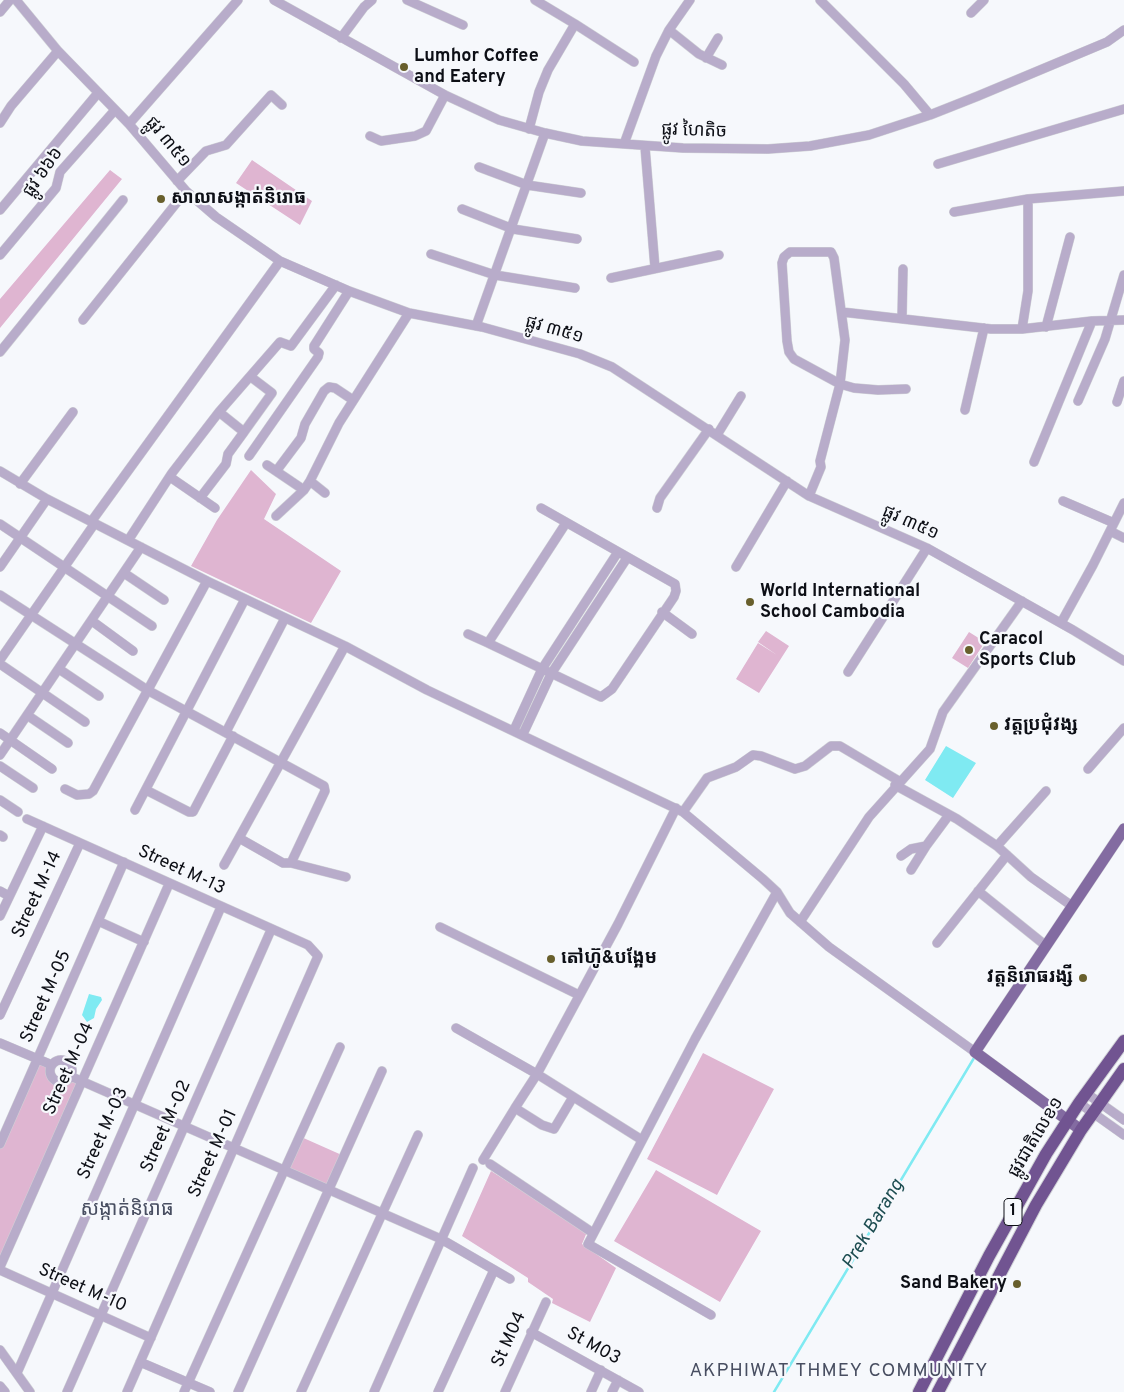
<!DOCTYPE html>
<html>
<head>
<meta charset="utf-8">
<style>
	body { margin:0 }
	canvas { display:block; background:#f6f8fc }
</style>
</head>
<body>
<canvas width="1124" height="1392"></canvas>
<script>
const ctx = document.querySelector('canvas').getContext('2d');
ctx.lineJoin = 'round';
function paint(path, color) { ctx.fillStyle = color; ctx.fill(path, 'evenodd'); }
const toPath = rows => new Path2D(rows.map(r => 'M' + r).join(''));
function strokePath(path, color, width, dash) { ctx.strokeStyle = color; ctx.lineWidth = width; ctx.lineCap = dash ? 'butt' : 'round'; ctx.setLineDash(dash || []); ctx.stroke(path); }
function label(font, color, halo, rows, align = 'center') {
  ctx.font = font + ' Overpass,"Noto Sans Khmer",sans-serif'; ctx.lineWidth = 4.5; ctx.setLineDash([]); ctx.textBaseline = 'middle'; ctx.strokeStyle = halo; ctx.fillStyle = color; for (const [text, x, y, turn = 0] of rows) {
    ctx.save(); ctx.translate(x, y); ctx.rotate((+turn || 0) * Math.PI / 180); ctx.textAlign = isNaN(turn) ? turn : align; if (halo) ctx.strokeText(text, 0, 0); ctx.fillText(text, 0, 0); ctx.restore();
  }
}
const green = toPath([
	[252,160,312,201,300,225,236,183],
	[110,170,122,179,0,328,0,299],
	[251,470,276,494,264,519,341,571,311,623,191,566,217,520],
	[766,631,789,646,759,693,736,679,758,643,777,655,758,642],
	[969,632,985,642,968,668,952,658],
	[703,1053,774,1089,717,1195,647,1159],
	[37,1059,50,1069,55,1080,82,1081,0,1267,0,1144],
	[299,1136,344,1156,329,1189,284,1171],
	[656,1170,761,1231,720,1302,614,1241],
	[491,1171,587,1232,582,1244,616,1268,590,1322,552,1303,553,1299,528,1282,528,1278,462,1236]
]);
const water = toPath([
	[946,746,976,763,953,798,925,780],
	[89,994,101,997,102,1000,96,1009,94,1018,87,1022,82,1015]
]);
const stream = toPath([
	[774,1392,974,1058]
]);
const minor = toPath([
	[16,0,58,51,129,124,186,191,216,217,280,261,349,291,409,313,482,327,580,354,612,367,809,496,927,548,1073,630,1124,661],
	[274,0,445,95,499,120,545,133,582,141,683,148,768,149,810,146,869,135,930,115,978,96,1107,42,1124,30],
	[407,0,463,25],
	[535,0,575,24],
	[820,0,904,84,930,115],
	[0,12,10,0],
	[971,13,984,0],
	[669,30,699,54,722,65],
	[341,38,364,7,372,0],
	[706,58,718,38],
	[0,123,11,106,58,51],
	[129,124,238,0],
	[529,129,539,92,548,70,575,24,634,62],
	[370,136,381,141,415,136,426,131,445,95],
	[624,144,656,56,669,30,690,0],
	[645,147,655,268],
	[938,164,1124,109],
	[479,167,527,185,581,193],
	[177,181,206,151,226,145,271,95,282,105],
	[462,209,513,229,577,239],
	[0,210,98,93],
	[954,212,1028,199,1124,191],
	[431,254,495,275,575,288],
	[0,255,56,188,60,172,115,110],
	[611,278,719,255],
	[842,312,991,329,1022,329,1092,321,1124,320],
	[902,318,903,269],
	[83,320,186,191],
	[476,326,545,133],
	[1046,327,1070,237],
	[1022,329,1028,291,1028,199],
	[0,352,123,200],
	[1078,401,1105,339,1124,275],
	[1117,402,1124,381],
	[965,410,984,328],
	[244,432,272,393,251,377],
	[717,435,741,396],
	[249,456,318,357,319,353,314,349,314,346,349,291],
	[1034,462,1092,321],
	[267,465,304,490],
	[277,470,301,438,305,424,324,391,329,387,335,388,353,400],
	[0,471,47,499,207,581,345,646,427,690,683,812,763,879,777,892,790,913,829,947,975,1052],
	[170,477,215,508],
	[310,481,325,493],
	[20,484,73,412],
	[809,496,821,467,820,461,840,384,845,340,834,258,831,252,790,252,784,257,782,263,787,341,789,352,794,359,840,384,854,388,878,390,906,389],
	[200,498,226,464,228,454,244,432,219,412],
	[1063,501,1114,523],
	[541,508,675,584,676,591,674,597,612,689,601,697,488,643,566,523],
	[657,508,660,498,709,429],
	[276,516,304,490,310,481,339,423,409,313],
	[91,522,280,261],
	[0,524,152,626],
	[1110,531,1124,538],
	[129,539,172,473,219,412,280,342,291,346,336,285],
	[0,567,47,499],
	[736,567,787,481],
	[124,573,164,600],
	[0,595,149,691,324,786,325,791,291,863,346,877],
	[662,612,692,634],
	[92,621,133,651],
	[1061,623,1093,565,1124,503],
	[468,634,488,643],
	[0,660,95,523],
	[0,664,85,722],
	[59,669,99,696],
	[848,672,927,548],
	[27,715,68,743],
	[514,730,542,669,618,552],
	[226,732,285,618],
	[0,733,52,769],
	[523,734,551,674,627,558],
	[0,755,141,547],
	[0,766,33,788],
	[1088,769,1124,728],
	[895,785,957,819,997,846,1031,877,1072,906],
	[65,789,77,795,89,794,93,791,207,581],
	[146,790,189,812,193,812,233,736],
	[0,800,18,812],
	[135,810,245,599],
	[683,812,707,778,736,767,753,755,761,756,795,769,805,766,831,746,840,746,899,781],
	[27,819,308,945,318,956,127,1392],
	[0,835,3,837],
	[997,846,1046,791],
	[901,856,911,849,926,846,949,815],
	[291,863,283,863,239,838,345,646],
	[224,865,239,838],
	[911,870,926,846],
	[0,891,9,896],
	[978,891,1045,945],
	[0,916,43,826],
	[98,921,144,942],
	[800,922,869,817,930,749,943,712,1022,601],
	[440,927,579,995],
	[937,943,1007,855],
	[0,1015,80,843],
	[456,1028,537,1074,642,1140],
	[0,1043,52,1065],
	'50 1071a11 11 0 1 1 22 0a11 11 0 1 1-22 0Z',
	[70,1076,441,1239,510,1279],
	[1086,1093,1124,1120],
	[573,1097,554,1129,542,1125,515,1108,537,1074,618,924,676,808],
	[1079,1103,1124,1135],
	[0,1144,124,862],
	[483,1160,515,1108],
	[490,1164,593,1233],
	[0,1267,169,884],
	[0,1270,151,1338],
	[711,1315,588,1244,695,1039,777,892],
	[531,1332,639,1392],
	[0,1350,30,1392],
	[140,1362,210,1392],
	[17,1373,221,907],
	[0,1386,5,1392],
	[67,1392,271,930],
	[184,1392,340,1047],
	[238,1392,382,1071],
	[301,1392,418,1135],
	[374,1392,473,1168],
	[438,1392,494,1270],
	[505,1392,546,1302],
	[591,1392,601,1370],
	[612,1392,618,1380]
]);
const major = toPath([
	[1081,1130,975,1052,1124,829]
]);
const highway = toPath([
	[919,1392,989,1256,1046,1154,1079,1103,1124,1041],
	[938,1392,1036,1205,1081,1130,1124,1069]
]);
const markers = [
	[404,67,5,"#685f2c"],
	[161,199,5,"#685f2c"],
	[750,602,5,"#685f2c"],
	[969,650,5,"#685f2c"],
	[994,726,5,"#685f2c"],
	[551,959,5,"#685f2c"],
	[1083,978,5,"#685f2c"],
	[1017,1284,5,"#685f2c"]
];
const shields = [
	[1013,1212,18]
];
const shieldNames = [
	["1",1013,1212]
];
const poiNames = [
	["Lumhor Coffee",414,57],
	["and Eatery",414,78],
	["សាលាសង្កាត់និរោធ",171,199],
	["World International",760,592],
	["School Cambodia",760,613],
	["Caracol",979,640],
	["Sports Club",979,661],
	["វត្តប្រជុំវង្ស",1004,726],
	["តៅហ៊ូ&បង្អែម",561,959],
	["វត្តនិរោធរង្សី",1073,978,"right"],
	["Sand Bakery",1007,1284,"right"]
];
const streetNames = [
	["ផ្លូវ ហៃតិច",694,132,2],
	["ផ្លូវ ៣៥១",167,143,50],
	["ផ្លូវ ៦៦៦",44,173,-55],
	["ផ្លូវ ៣៥១",554,331,16],
	["ផ្លូវ ៣៥១",910,524,24],
	["Street M-13",181,871,25],
	["Street M-14",38,895,-65],
	["Street M-05",47,997,-66],
	["Street M-04",70,1069,-66],
	["Street M-02",167,1127,-66],
	["Street M-03",104,1134,-66],
	["ផ្លូវជាតិលេខ១",1037,1138,-59],
	["Street M-01",214,1154,-66],
	["Street M-10",82,1289,24],
	["St M04",510,1340,-66],
	["St M03",593,1347,29]
];
const waterNames = [
	["Prek Barang",874,1225,-59]
];
const neighbourhoodNames = [
	["AKPHIWAT THMEY COMMUNITY",839,1372]
];
const quarterNames = [
	["សង្កាត់និរោធ",127,1211]
];
paint(green, '#dfb5d1');
paint(water, '#7feaf2');
strokePath(stream, '#7feaf2', 2.5);
strokePath(minor, '#d1d3d7', 10);
strokePath(major, '#d1d3d7', 12);
strokePath(highway, '#d1d3d7', 14);
strokePath(minor, '#b8acca', 9);
strokePath(major, '#836ba1', 11);
strokePath(highway, '#715491', 12);
for (const [x, y, r, color] of markers) { const dot = new Path2D(); dot.arc(x, y, r, 0, 2 * Math.PI); ctx.fillStyle = color; ctx.fill(dot); strokePath(dot, '#f6f8fc', 2); }
for (const [x, y, w] of shields) { const box = new Path2D(); box.roundRect(x - w / 2, y - 13.5, w, 27, 4); ctx.fillStyle = '#f6f8fc'; ctx.fill(box); strokePath(box, '#0d0f16', 1); }
label('bold 16px', '#0d0f16', null, shieldNames);
label('bold 18px', '#0d0f16', '#f6f8fc', poiNames, 'left');
label('18px', '#0d0f16', '#f6f8fc', streetNames);
label('italic 19px', '#1d4d51', '#f6f8fc', waterNames);
ctx.letterSpacing = '1px';
label('19px', '#484e61', '#f6f8fc', neighbourhoodNames);
ctx.letterSpacing = '0px';
label('20px', '#484e61', '#f6f8fc', quarterNames);
</script>
</body>
</html>
